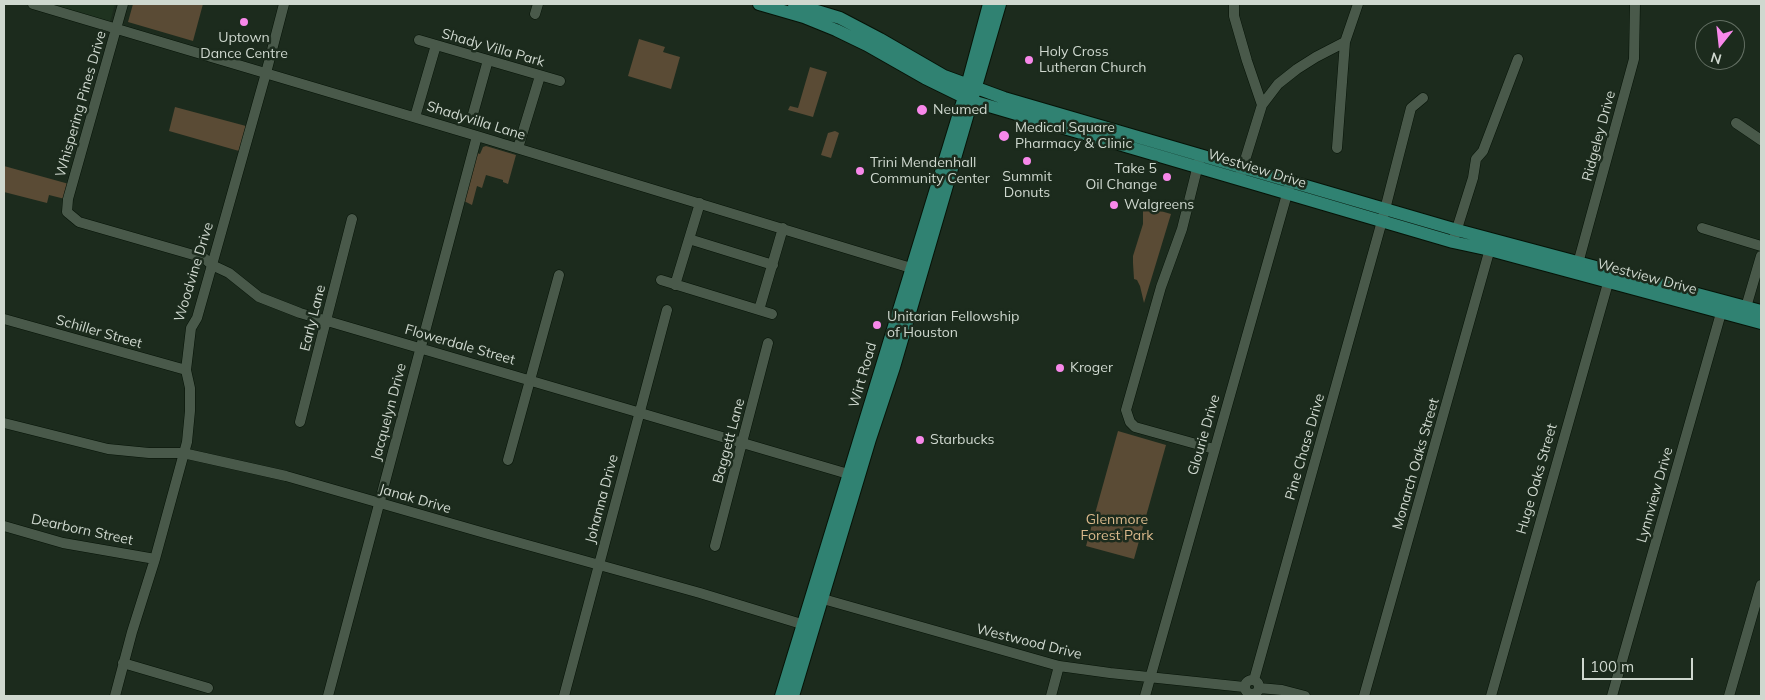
<!DOCTYPE html>
<html>
<head>
<meta charset="utf-8">
<style>
	body { margin:0 }
	#map { position:relative; width:1765px; height:700px; overflow:hidden; background:#1c2b1d; font-family:Mulish,sans-serif }
	canvas { display:block }
	.frame { position:absolute; inset:0; border:5px solid #cfd8cf; pointer-events:none }
	.north { position:absolute; left:1695px; top:20px; width:50px; height:50px; box-sizing:border-box; background:#1c2b1d; border:1px solid #647064; border-radius:50%; rotate:196deg; font-size:14px; font-weight:700; line-height:20px; text-align:center; color:#cfd8cf }
	.north::after { content:''; display:block; margin:auto; width:18px; height:22px; background:#f888ea; clip-path:polygon(50% 0,100% 100%,50% 72%,0 100%) }
	.scale { position:absolute; left:1582px; top:658px; width:111px; height:22px; box-sizing:border-box; border:2px solid #cfd8cf; border-top:0; padding-left:6px; font-size:15px; line-height:18px; white-space:nowrap; color:#cfd8cf; -webkit-text-stroke:4px #1c2b1d; paint-order:stroke }
</style>
</head>
<body>
<div id="map">
<canvas width="1765" height="700"></canvas>
<div class="frame"></div>
<div class="north">N</div>
<div class="scale">100 m</div>
</div>
<script>
const ctx = document.querySelector('canvas').getContext('2d');
ctx.lineJoin = 'round';
function paint(path, color) { ctx.fillStyle = color; ctx.fill(path, 'evenodd'); }
const toPath = rows => new Path2D(rows.map(r => 'M' + r).join(''));
function strokePath(path, color, width, dash) { ctx.strokeStyle = color; ctx.lineWidth = width; ctx.lineCap = dash ? 'butt' : 'round'; ctx.setLineDash(dash || []); ctx.stroke(path); }
function label(font, color, halo, rows, align = 'center') {
  ctx.font = font + ' Mulish,sans-serif'; ctx.lineWidth = 5; ctx.setLineDash([]); ctx.textBaseline = 'middle'; ctx.strokeStyle = halo; ctx.fillStyle = color; for (const [text, x, y, turn = 0] of rows) {
    ctx.save(); ctx.translate(x, y); ctx.rotate((+turn || 0) * Math.PI / 180); ctx.textAlign = isNaN(turn) ? turn : align; if (halo) ctx.strokeText(text, 0, 0); ctx.fillText(text, 0, 0); ctx.restore();
  }
}
const built = toPath([
	[49,4,115,4,110,22]
]);
const green = toPath([
	[133,4,203,4,193,41,128,22],
	[639,39,665,47,663,52,680,57,671,89,628,76],
	[810,67,827,72,813,117,788,110,790,106,798,108],
	[175,107,246,126,239,151,169,131],
	[835,131,839,133,831,158,821,155,828,133],
	[486,146,516,155,508,184,503,182,503,180,486,175,482,188,477,186,472,205,464,201,477,153,480,154,483,147],
	[4,166,69,184,65,199,49,195,47,203,4,192],
	[1143,206,1171,214,1144,303,1140,286,1137,280,1134,279,1133,263,1133,256,1143,224],
	[1118,431,1166,445,1134,559,1086,546]
]);
const minor = toPath([
	[33,4,477,136,911,268],
	[123,4,68,199,67,212,79,222,204,258,212,265,229,273,259,297,300,313,855,476],
	[1234,4,1234,16,1247,61,1262,105,1241,173],
	[535,14,538,4],
	[419,40,560,81],
	[1262,105,1278,84,1297,69,1316,57,1345,42],
	[473,114,488,60],
	[415,117,436,45],
	[1736,123,1761,140],
	[518,148,540,76],
	[1337,148,1345,42,1358,4],
	[1199,161,1182,229,1161,287,1126,410,1130,422,1135,427,1214,449],
	[1702,228,1761,246],
	[1455,235,1473,178,1476,159,1483,151,1518,59],
	[689,239,773,265],
	[1577,267,1634,59,1635,4],
	[661,280,772,314],
	[675,285,700,203],
	[759,310,783,228],
	[1744,314,1761,256],
	[4,319,186,370],
	[300,422,352,219],
	[4,423,108,449,149,453,183,453,286,476,488,534,700,593,808,626],
	[508,460,559,275],
	[4,526,63,543,155,559],
	[715,546,768,343],
	[816,597,1059,666,1110,673,1244,687],
	[123,663,208,688],
	'1245 687a7 7 0 1 1 14 0a7 7 0 1 1-14 0Z',
	[1254,680,1382,221,1411,108,1423,98],
	[1259,688,1282,690,1305,696],
	[115,696,132,632,155,559,187,442,190,411,190,388,186,370,191,328,197,318,212,265,266,73,284,4],
	[328,696,477,136],
	[564,696,667,310],
	[1051,696,1059,666],
	[1145,696,1289,187],
	[1364,696,1491,245],
	[1491,696,1610,276],
	[1612,696,1723,306],
	[1729,696,1761,585]
]);
const major = toPath([
	[759,4,804,17,836,30,867,45,925,78,972,101,1453,242,1490,250,1761,323],
	[794,4,840,18,880,39,944,76,1004,98,1457,230,1761,311],
	[781,696,964,97,989,4],
	[793,696,870,439,894,367,1000,4]
]);
const markers = [
	[244,22,5,"#f888ea"],
	[1029,60,5,"#f888ea"],
	[922,110,6,"#f888ea"],
	[1004,136,6,"#f888ea"],
	[1027,161,5,"#f888ea"],
	[860,171,5,"#f888ea"],
	[1167,177,5,"#f888ea"],
	[1114,205,5,"#f888ea"],
	[877,325,5,"#f888ea"],
	[1060,368,5,"#f888ea"],
	[920,440,5,"#f888ea"]
];
const poiNames = [
	["Uptown",244,38,"center"],
	["Dance Centre",244,54,"center"],
	["Holy Cross",1039,52],
	["Lutheran Church",1039,68],
	["Neumed",933,110],
	["Medical Square",1015,128],
	["Pharmacy & Clinic",1015,144],
	["Trini Mendenhall",870,163],
	["Community Center",870,179],
	["Take 5",1157,169,"right"],
	["Oil Change",1157,185,"right"],
	["Summit",1027,177,"center"],
	["Donuts",1027,193,"center"],
	["Walgreens",1124,205],
	["Unitarian Fellowship",887,317],
	["of Houston",887,333],
	["Kroger",1070,368],
	["Starbucks",930,440]
];
const streetNames = [
	["Shady Villa Park",493,48,16],
	["Whispering Pines Drive",81,104,-74],
	["Shadyvilla Lane",476,121,17],
	["Ridgeley Drive",1599,136,-75],
	["Westview Drive",1257,169,17],
	["Woodvine Drive",194,272,-73],
	["Westview Drive",1647,277,15],
	["Early Lane",313,318,-76],
	["Schiller Street",99,332,16],
	["Flowerdale Street",460,345,16],
	["Wirt Road",863,375,-74],
	["Jacquelyn Drive",389,412,-75],
	["Glourie Drive",1204,435,-74],
	["Baggett Lane",729,441,-75],
	["Pine Chase Drive",1305,447,-74],
	["Monarch Oaks Street",1416,464,-74],
	["Huge Oaks Street",1537,479,-74],
	["Lynnview Drive",1655,495,-74],
	["Janak Drive",415,499,16],
	["Johanna Drive",602,499,-75],
	["Dearborn Street",82,530,12],
	["Westwood Drive",1029,642,14]
];
const parkNames = [
	["Glenmore",1117,520],
	["Forest Park",1117,536]
];
paint(built, '#1f3320');
paint(green, '#5a4b35');
strokePath(minor, '#061307', 11);
strokePath(major, '#061307', 14);
strokePath(minor, '#49594a', 10);
strokePath(major, '#308272', 12);
for (const [x, y, r, color] of markers) { const dot = new Path2D(); dot.arc(x, y, r, 0, 2 * Math.PI); ctx.fillStyle = color; ctx.fill(dot); strokePath(dot, '#1c2b1d', 2); }
label('14px', '#cfd8cf', '#1c2b1d', poiNames, 'left');
label('14px', '#cfd8cf', '#1c2b1d', streetNames);
label('14px', '#dab98c', '#1c2b1d', parkNames);
</script>
</body>
</html>
